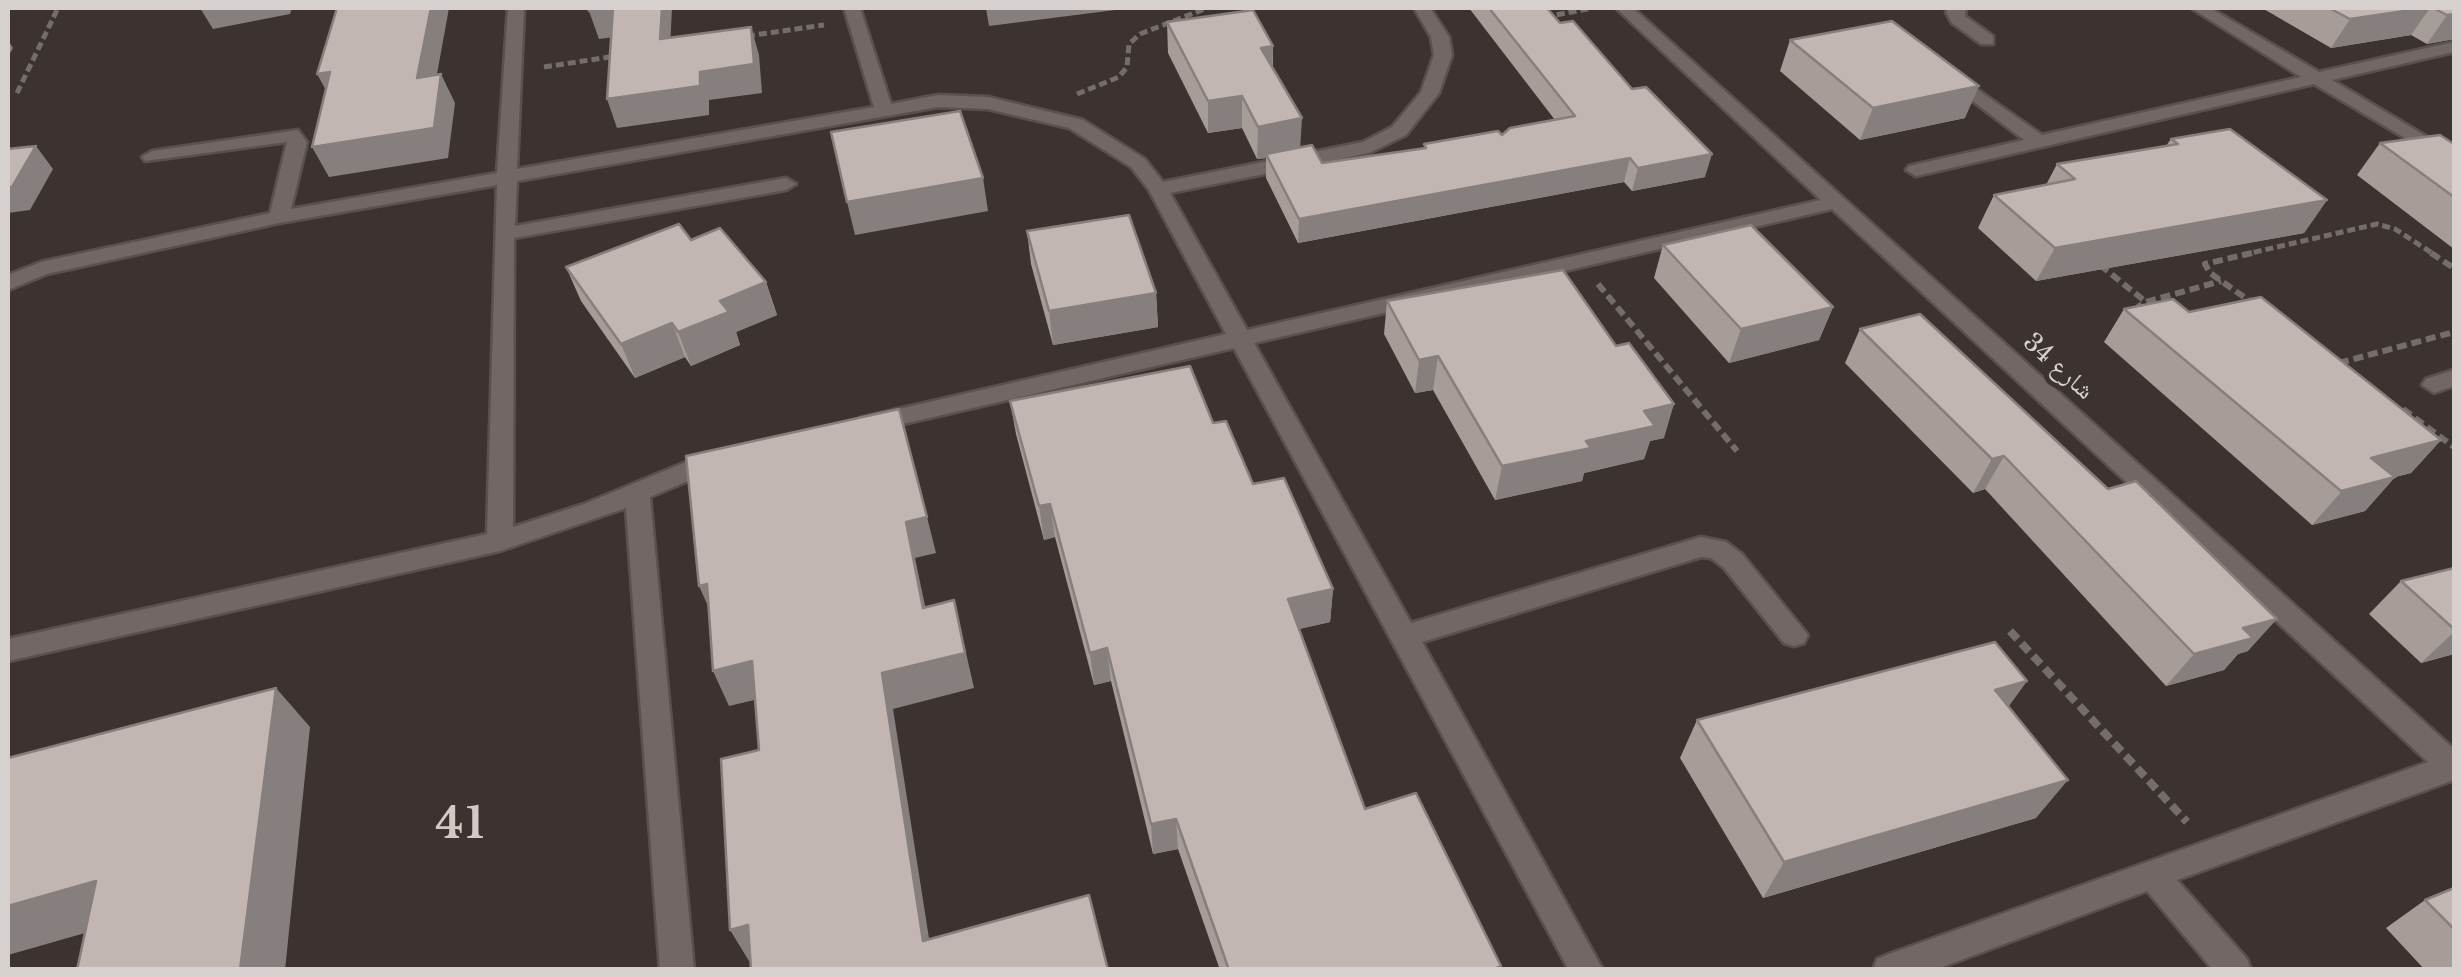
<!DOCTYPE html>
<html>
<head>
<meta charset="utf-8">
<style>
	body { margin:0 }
	#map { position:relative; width:2462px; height:977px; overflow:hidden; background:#3c3331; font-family:"Libre Baskerville",serif }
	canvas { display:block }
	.frame { position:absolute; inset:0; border:10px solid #d6d0ce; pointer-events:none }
</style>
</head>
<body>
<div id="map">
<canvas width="2462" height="977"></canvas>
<div class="frame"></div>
</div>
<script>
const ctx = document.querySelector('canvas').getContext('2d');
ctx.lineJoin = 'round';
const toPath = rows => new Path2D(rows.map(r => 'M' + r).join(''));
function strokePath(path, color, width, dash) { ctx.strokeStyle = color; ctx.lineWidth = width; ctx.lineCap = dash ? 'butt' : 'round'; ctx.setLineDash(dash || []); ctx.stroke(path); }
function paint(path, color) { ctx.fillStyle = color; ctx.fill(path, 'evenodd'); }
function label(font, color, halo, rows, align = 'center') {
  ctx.font = font + ' "Libre Baskerville","Noto Naskh Arabic",serif'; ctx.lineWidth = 10; ctx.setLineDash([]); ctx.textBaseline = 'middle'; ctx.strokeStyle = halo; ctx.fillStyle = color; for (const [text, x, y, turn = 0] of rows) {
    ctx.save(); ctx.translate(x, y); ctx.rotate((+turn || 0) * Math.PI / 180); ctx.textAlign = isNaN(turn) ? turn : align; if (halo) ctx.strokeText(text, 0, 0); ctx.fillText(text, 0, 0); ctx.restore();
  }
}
const pathFar2 = toPath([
	[1545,17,1592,8],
	[747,36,824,25],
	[544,67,616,56],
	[17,93,58,8],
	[1077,94,1119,77,1127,67,1129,44,1140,34,1207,8],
	[2242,255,2377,224,2395,229,2435,255]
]);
const pathFar1 = toPath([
	[2252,253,2205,264,2210,273,2254,304],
	[2431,253,2454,268],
	[2100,265,2146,302],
	[1598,284,1737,451],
	[2142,312,2139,306,2146,302,2221,281],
	[2339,363,2454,332],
	[2403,409,2454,447]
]);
const path = toPath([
	[2010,631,2187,822]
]);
const minor = toPath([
	[508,8,524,8,517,169,874,107,844,8,860,8,891,104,938,95,988,97,1083,120,1145,159,1163,182,1363,142,1392,127,1421,92,1434,55,1431,37,1414,8,1430,8,1449,37,1452,55,1439,93,1406,135,1369,153,1170,193,1247,330,1821,200,1616,8,1633,8,2454,749,2454,780,2177,880,2247,959,2251,970,2213,970,2147,891,1934,970,1873,970,1877,959,1889,954,2428,762,1832,209,1254,343,1411,623,1701,537,1726,542,1742,554,1808,635,1804,643,1794,646,1784,643,1724,568,1711,558,1701,557,1422,642,1603,970,1569,970,1234,348,868,432,860,430,856,424,860,418,868,416,1226,334,1149,190,1131,167,1069,128,988,109,938,107,517,181,515,226,786,178,796,184,786,190,514,238,513,527,584,504,708,453,726,453,729,459,726,465,650,497,694,970,660,970,626,508,500,551,8,661,8,639,487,534,497,185,279,223,47,274,8,290,8,275,41,262,270,213,287,142,145,161,142,157,152,151,298,130,307,142,291,209,497,173,508,8],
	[1949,8,1966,8,1965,16,1993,36,1993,44,1981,44,1952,23,1946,12,1949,8],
	[2191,8,2210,8,2319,72,2454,42,2454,52,2332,80,2454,153,2454,167,2314,84,1916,176,1906,170,1909,166,2024,140,1945,80,1942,76,1951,71,2042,135,2301,77,2191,8],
	[2454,370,2454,386,2434,393,2422,385,2426,379,2454,370]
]);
const wall = toPath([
	[1449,8,1547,8,1705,177,1632,191,1624,182,1298,243,1266,178,1266,158,1257,159,1242,128,1208,133,1168,53,1167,22,1273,46,1273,69,1300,148,1322,163,1424,148,1424,144,1502,135,1555,120,1469,8,1451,10],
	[2262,8,2454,8,2454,39,2427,44,2411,35,2331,48],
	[1790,40,1965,118,1860,140,1780,71],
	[2171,139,2327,200,2304,233,2036,281,1978,228,1994,195,2046,185,2057,164,2166,146],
	[2380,143,2454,144,2454,249,2357,175],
	[1027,231,1156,293,1158,327,1053,345,1031,264],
	[691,240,766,282,777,315,736,332,740,345,691,366,685,357,635,378,581,301,566,267],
	[1663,245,1833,307,1819,340,1729,363,1654,278],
	[1387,301,1664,438,1650,441,1644,459,1584,473,1582,481,1495,500,1433,390,1415,393,1384,334],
	[2124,309,2189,312,2441,440,2411,473,2395,477,2365,511,2312,525,2104,342],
	[1860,329,2248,651,2238,654,2224,670,2166,686,1985,489,1973,493,1845,363],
	[1010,401,1213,423,1253,484,1333,589,1330,622,1299,629,1365,809,1501,966,1500,970,1220,970,1178,849,1153,854,1111,681,1094,685,1055,537,1044,540,1016,434],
	[2454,568,2454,654,2421,663,2369,614,2401,581],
	[2027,681,2008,706,2036,818,1763,898,1680,758,1697,720],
	[2454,888,2454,970,2425,970,2386,928,2425,900]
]);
const shadedWall = toPath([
	[200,8,292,8,290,14,213,29],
	[431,8,449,8,431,107,417,78],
	[613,8,623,36,599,39,589,11],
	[662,8,672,8,669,67,660,39],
	[986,8,1131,8,989,26],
	[2425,8,2430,8,2411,35,2331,48,2350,19],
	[2454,14,2454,39,2427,44,2447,15],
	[751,27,759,55,762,93,709,100,709,115,617,128,607,99,700,72],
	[8,40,13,48,8,57],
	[1273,46,1272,77,1261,48],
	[330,72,333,103,317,74],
	[441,74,455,103,448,158,329,177,312,147],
	[1979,86,1965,118,1860,140,1873,108],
	[1242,96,1242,128,1208,133,1208,101],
	[1302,118,1300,151,1266,154,1266,158,1257,159,1258,127],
	[36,146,53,169,30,210,8,213,8,187],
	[1712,154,1705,177,1632,191,1638,168],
	[1630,158,1624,182,1298,243,1299,219],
	[983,178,988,211,855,235,847,202],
	[2327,200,2304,233,2036,281,2055,248],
	[766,282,777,315,736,332,740,345,691,366,678,332,720,301],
	[1156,293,1158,327,1053,345,1049,311],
	[1833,307,1819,340,1729,363,1741,329],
	[672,323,685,357,635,378,621,344],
	[1438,356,1433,390,1415,393,1419,360],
	[1674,404,1664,438,1650,441,1644,459,1584,473,1582,481,1495,500,1502,466,1586,441,1644,411],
	[2441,440,2411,473,2395,477,2365,511,2312,525,2371,458],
	[2004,456,1985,489,1973,493,1992,459],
	[1050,504,1055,537,1044,540,1039,506],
	[927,517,936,553,915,558,933,644,923,608,906,522],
	[707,584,715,622,699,586],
	[1333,589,1330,622,1286,632,1288,599],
	[954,600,974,688,893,709,934,970,923,941,882,673],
	[2277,619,2248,651,2238,654,2224,670,2166,686,2194,654,2243,628],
	[2454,632,2454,654,2421,663],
	[1107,648,1111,681,1094,685,1090,653],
	[752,661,767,697,729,706,713,671],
	[2027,681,1999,720,1995,690],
	[276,688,310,727,285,970,240,970],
	[2068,780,2036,818,1763,898,1784,862],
	[1176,819,1178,849,1153,854,1151,824],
	[96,881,141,917,8,955,8,906],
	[748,925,765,956,749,961,730,930]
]);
const building = toPath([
	[337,8,431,8,417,78,441,74,434,128,312,147,330,72,317,74,337,8],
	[589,8,662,8,660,39,751,27,754,64,700,72,700,86,607,99,613,8,589,11,589,8],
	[1489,8,1547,8,1560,23,1573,21,1632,89,1646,87,1712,154,1638,168,1630,158,1299,219,1266,154,1312,145,1322,163,1426,148,1424,144,1498,131,1502,135,1510,128,1575,116,1489,8],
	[2329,8,2425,8,2350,19,2329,8],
	[2433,8,2454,8,2454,14,2447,15,2433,8],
	[1253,10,1273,46,1261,48,1302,118,1258,127,1242,96,1208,101,1167,22,1253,10],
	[1892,21,1979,86,1873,108,1790,40,1892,21],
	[960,111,983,178,847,202,831,132,960,111],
	[2230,129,2327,200,2055,248,1994,195,2075,179,2057,164,2178,144,2171,139,2230,129],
	[2440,135,2454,144,2454,197,2380,143,2440,135],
	[36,146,12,187,8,187,8,149,36,146],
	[1129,215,1156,293,1049,311,1027,231,1129,215],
	[679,224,691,240,720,228,766,282,720,301,729,312,678,332,672,323,621,344,566,267,679,224],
	[1751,225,1833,307,1741,329,1663,245,1751,225],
	[1563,270,1616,346,1629,343,1674,404,1644,411,1655,426,1586,441,1591,448,1502,466,1438,356,1419,360,1387,301,1563,270],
	[2261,297,2441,440,2371,458,2395,477,2341,491,2124,309,2173,299,2189,312,2261,297],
	[1920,314,2108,489,2136,481,2277,619,2243,628,2253,638,2194,654,2004,456,1992,459,1860,329,1920,314],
	[1190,366,1213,423,1226,421,1253,484,1284,478,1333,589,1288,599,1365,809,1416,793,1501,966,1492,970,1229,970,1176,819,1151,824,1107,648,1090,653,1050,504,1039,506,1010,401,1190,366],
	[899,409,927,517,906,522,923,608,954,600,965,653,882,673,923,941,1089,895,1108,970,751,970,748,925,730,930,721,759,759,750,752,661,713,671,707,584,699,586,686,456,899,409],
	[2454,568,2454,629,2401,581,2454,568],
	[1995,642,2027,681,1995,690,2068,780,1784,862,1697,720,1995,642],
	[276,688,240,970,77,970,96,881,8,906,8,758,276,688],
	[2454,888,2454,929,2425,900,2454,888]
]);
const streetNames = [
	["شارع 34",2058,367,42]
];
const nearDistrictnames = [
	["41",461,826]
];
strokePath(minor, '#59514f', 5);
strokePath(pathFar2, '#756d6b', 5, [8, 4]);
strokePath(pathFar1, '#756d6b', 6, [10, 5]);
strokePath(path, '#756d6b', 8, [11, 6]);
paint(minor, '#726764');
paint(wall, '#a69d99');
paint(shadedWall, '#877f7d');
paint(building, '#c1b6b2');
strokePath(building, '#877f7d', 2.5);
label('25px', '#d6d0ce', '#3c3331', streetNames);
ctx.letterSpacing = '2.5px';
label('bold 42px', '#d4c8c5', '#3c3331', nearDistrictnames);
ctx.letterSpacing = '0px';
</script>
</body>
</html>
